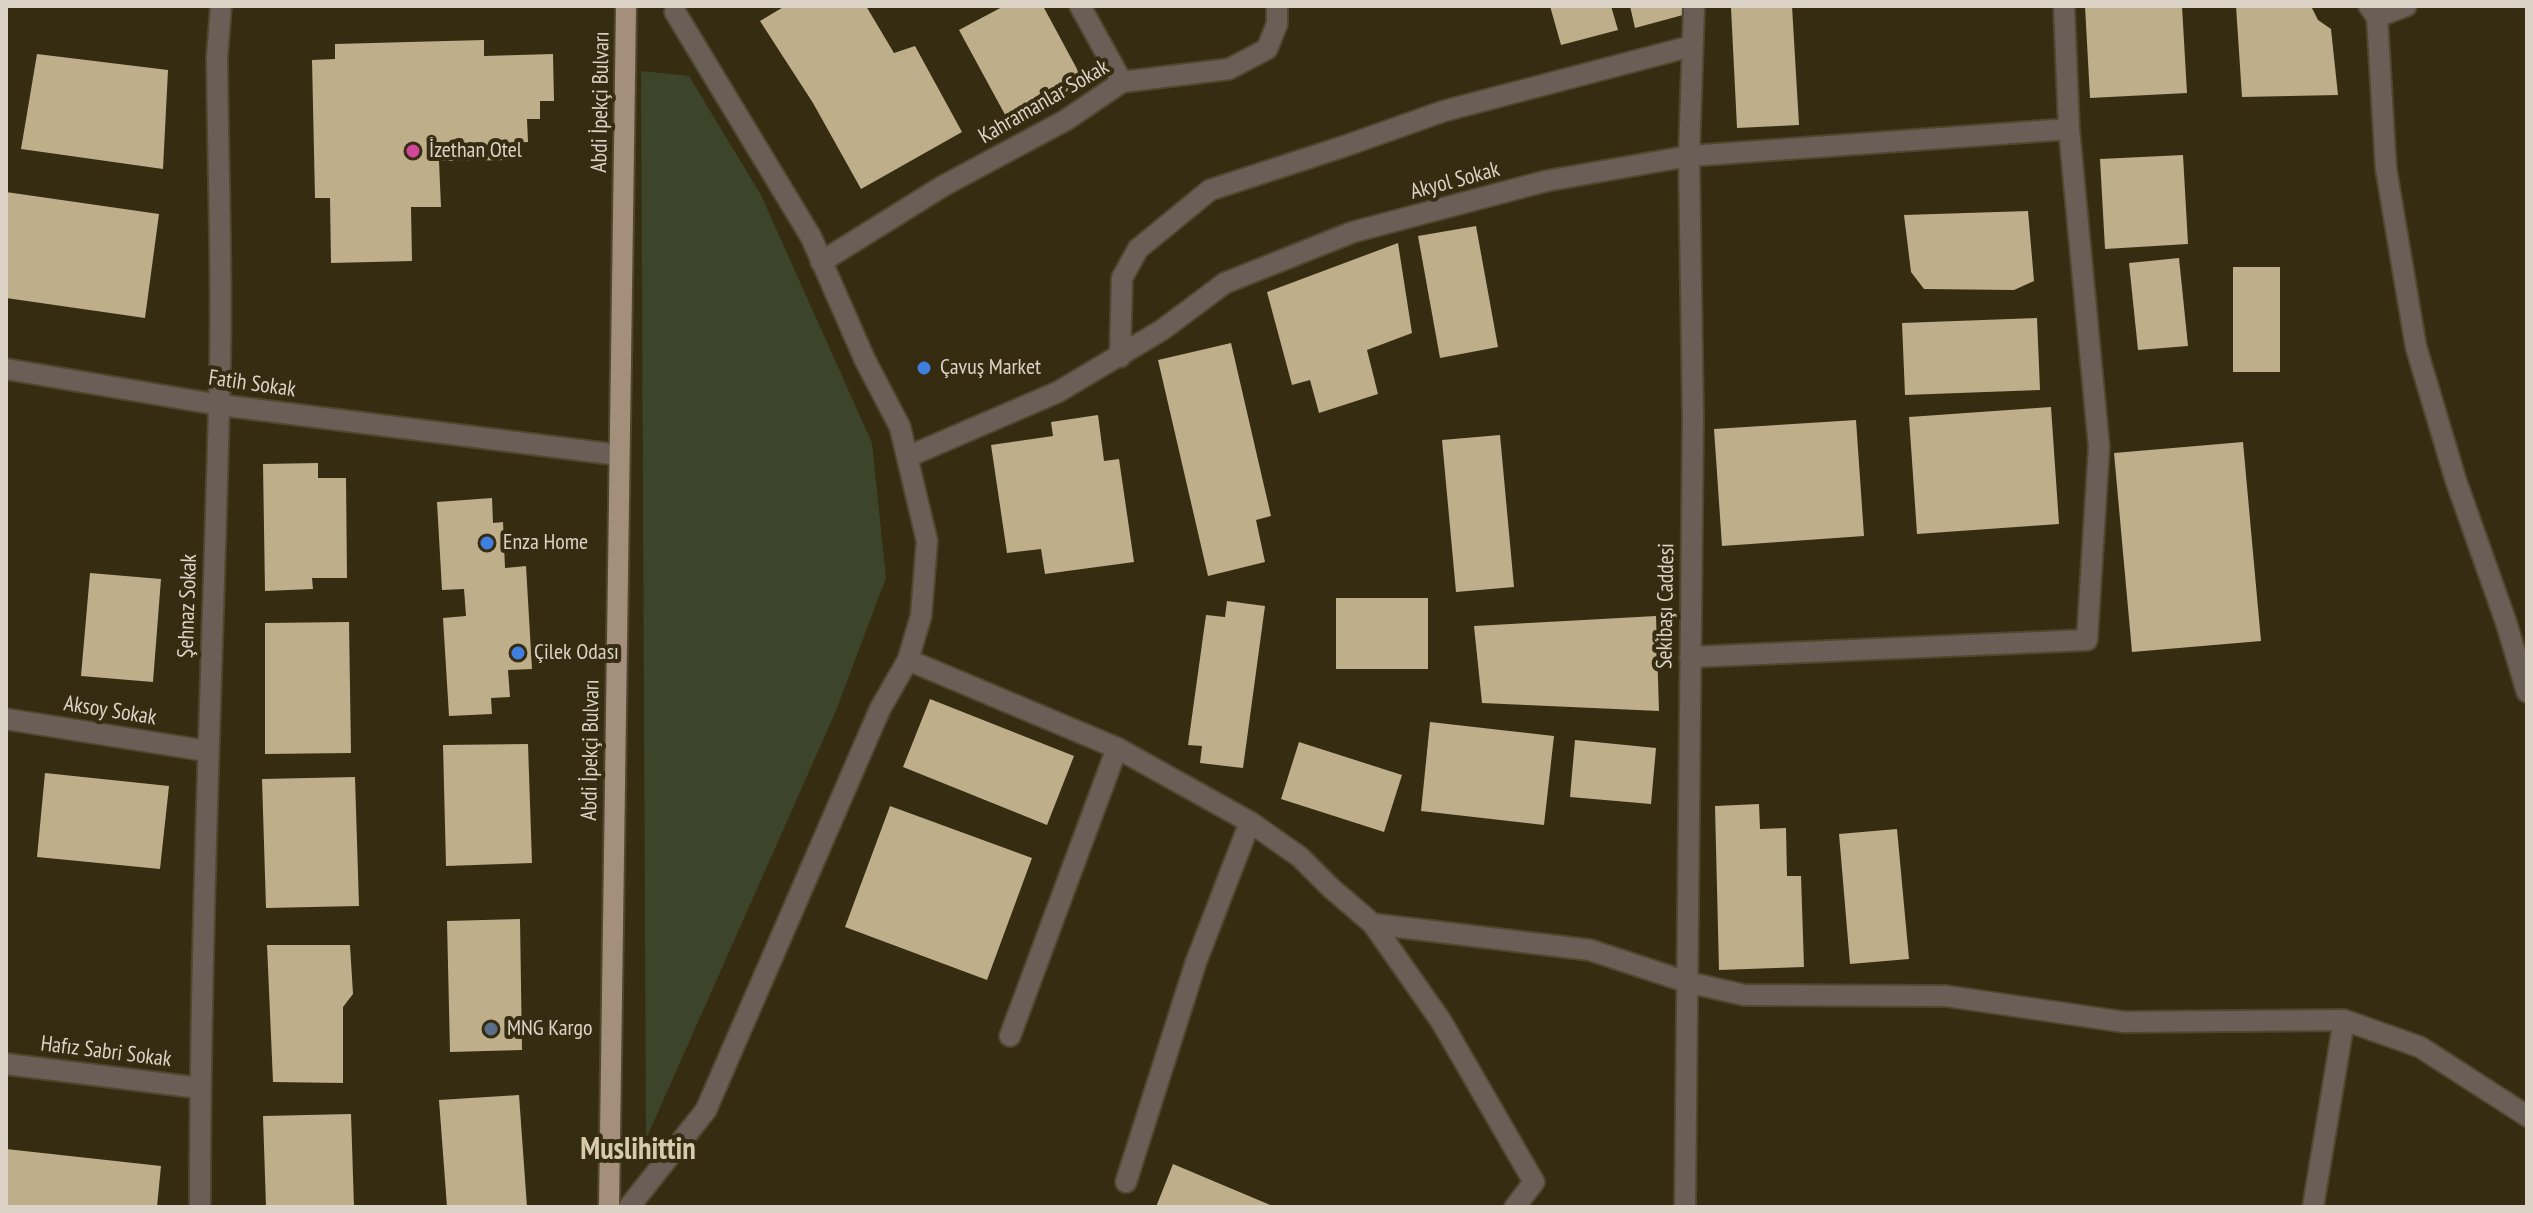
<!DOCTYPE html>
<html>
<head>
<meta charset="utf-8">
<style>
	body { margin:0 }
	#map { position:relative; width:2533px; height:1213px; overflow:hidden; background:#362c12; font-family:"PT Sans Narrow",sans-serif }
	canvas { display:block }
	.frame { position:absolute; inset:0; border:8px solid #dbd4c6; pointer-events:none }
</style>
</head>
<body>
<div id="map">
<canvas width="2533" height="1213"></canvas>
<div class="frame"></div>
</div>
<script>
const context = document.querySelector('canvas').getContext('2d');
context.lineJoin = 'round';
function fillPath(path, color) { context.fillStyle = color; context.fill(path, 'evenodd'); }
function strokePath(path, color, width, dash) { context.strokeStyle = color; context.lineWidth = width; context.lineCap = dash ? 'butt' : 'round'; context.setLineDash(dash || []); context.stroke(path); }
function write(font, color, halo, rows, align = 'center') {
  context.font = font + ' "PT Sans Narrow",sans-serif'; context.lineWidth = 8; context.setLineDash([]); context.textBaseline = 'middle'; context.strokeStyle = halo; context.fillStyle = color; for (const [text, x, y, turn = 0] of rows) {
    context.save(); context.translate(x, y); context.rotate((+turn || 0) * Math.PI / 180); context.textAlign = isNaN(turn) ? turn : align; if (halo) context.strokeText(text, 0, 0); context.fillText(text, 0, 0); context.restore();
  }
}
fillPath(new Path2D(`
	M 641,71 L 689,76 L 761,195 L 872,443 L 886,578 L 835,713 L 646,1139 Z`), '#3c4529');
fillPath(new Path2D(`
	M 785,6 L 866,6 L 894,53 L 915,46 L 962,132 L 861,189 L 813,103 L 760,21 Z
	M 1004,6 L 1043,6 L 1084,82 L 1009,122 L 959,30 Z
	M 1550,6 L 1611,6 L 1618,30 L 1561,45 Z
	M 1630,6 L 1683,6 L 1683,15 L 1635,28 Z
	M 1792,6 L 1799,125 L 1737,128 L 1731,8 Z
	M 2085,6 L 2182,6 L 2187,93 L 2090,98 Z
	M 2236,6 L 2311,6 L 2318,20 L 2331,29 L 2338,95 L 2242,97 Z
	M 484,40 L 484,56 L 553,54 L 554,101 L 540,101 L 540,119 L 527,119 L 528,142 L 512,143 L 513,160 L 439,161 L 441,207 L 411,207 L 412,261 L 331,263 L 330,198 L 315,198 L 312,60 L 335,59 L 335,44 Z
	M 37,54 L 168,70 L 163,169 L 21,149 Z
	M 2183,155 L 2188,244 L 2105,249 L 2100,159 Z
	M 6,192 L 159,214 L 145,318 L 6,298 Z
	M 2028,211 L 2034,281 L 2014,290 L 1924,289 L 1911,272 L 1904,215 Z
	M 1476,226 L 1498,347 L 1440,358 L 1418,236 Z
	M 1398,243 L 1412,333 L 1367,350 L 1378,394 L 1319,413 L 1310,380 L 1292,385 L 1267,292 Z
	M 2179,258 L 2188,346 L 2138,350 L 2129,263 Z
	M 2233,267 L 2280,267 L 2280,372 L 2233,372 Z
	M 2037,318 L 2040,390 L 1905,395 L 1902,323 Z
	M 1231,343 L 1271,516 L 1256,520 L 1265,562 L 1208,576 L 1158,360 Z
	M 2051,407 L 2059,524 L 1917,534 L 1909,417 Z
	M 1098,415 L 1104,461 L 1119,459 L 1134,562 L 1045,574 L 1041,549 L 1007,553 L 991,445 L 1053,436 L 1051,422 Z
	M 1856,420 L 1864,536 L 1722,546 L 1714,429 Z
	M 1500,435 L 1514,587 L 1456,592 L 1442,440 Z
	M 2243,442 L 2261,641 L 2132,652 L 2114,453 Z
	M 318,463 L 318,478 L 346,478 L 347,578 L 312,578 L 313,589 L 265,591 L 263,464 Z
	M 492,498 L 493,523 L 503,522 L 505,568 L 526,566 L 532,669 L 508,670 L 510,697 L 491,698 L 492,714 L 449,716 L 443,618 L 466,616 L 464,589 L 442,590 L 437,502 Z
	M 90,573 L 161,579 L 153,682 L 81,676 Z
	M 1336,598 L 1428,598 L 1428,669 L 1336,669 Z
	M 1227,601 L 1265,606 L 1243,768 L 1200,763 L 1202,746 L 1188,745 L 1206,615 L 1225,617 Z
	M 1656,616 L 1659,711 L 1482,703 L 1474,626 Z
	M 349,622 L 351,753 L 265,754 L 265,623 Z
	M 930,699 L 1074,756 L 1047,825 L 903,767 Z
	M 1430,722 L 1554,736 L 1544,825 L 1421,811 Z
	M 1575,740 L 1656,748 L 1651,804 L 1570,797 Z
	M 1299,742 L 1402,775 L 1384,832 L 1281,799 Z
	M 528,744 L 532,863 L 446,866 L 443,745 Z
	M 45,773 L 169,786 L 160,869 L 37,857 Z
	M 355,777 L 359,906 L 266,908 L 262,779 Z
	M 1759,804 L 1760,829 L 1786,828 L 1787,876 L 1801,876 L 1804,967 L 1719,970 L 1715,806 Z
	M 890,806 L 1032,858 L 987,980 L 845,927 Z
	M 1897,829 L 1909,959 L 1850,964 L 1839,834 Z
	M 520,919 L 522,1050 L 450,1052 L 447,921 Z
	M 267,945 L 350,945 L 353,994 L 343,1007 L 343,1083 L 273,1082 Z
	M 519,1095 L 527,1207 L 447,1207 L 439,1100 Z
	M 351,1114 L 354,1207 L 266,1207 L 263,1116 Z
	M 6,1149 L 161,1166 L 157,1207 L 6,1207 Z
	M 1173,1164 L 1275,1207 L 1156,1207 Z`), '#beae89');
const minor = new Path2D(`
	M 1080,6 L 1122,82
	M 2369,6 L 2377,17 L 2406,6
	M 2377,17 L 2386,169 L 2416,347 L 2456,481 L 2506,622 L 2527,692
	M 821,262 L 943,186 L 1066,120 L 1122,82 L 1229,69 L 1267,49 L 1277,24 L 1277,6
	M 1120,357 L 1122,278 L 1138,249 L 1210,190 L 1345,146 L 1444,111 L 1692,46
	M 6,369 L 220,405 L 619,455
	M 907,457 L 1058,392 L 1162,330 L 1225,283 L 1353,232 L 1546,181 L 1689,156 L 2069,129
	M 1690,657 L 2087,640 L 2099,447 L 2069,129 L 2064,6
	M 908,660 L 1117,748 L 1250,822 L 1300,857 L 1331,888 L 1373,924 L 1441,1021 L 1534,1182 L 1515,1207
	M 6,719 L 207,751
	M 1373,924 L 1590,950 L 1687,982 L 1744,995 L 1946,996 L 2124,1022 L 2344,1020 L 2420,1047 L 2527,1116
	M 1010,1036 L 1117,748
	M 6,1064 L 200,1088
	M 1126,1182 L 1196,962 L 1250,822
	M 200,1207 C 200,941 212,675 219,408 C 223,291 218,174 217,57 L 221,6
	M 629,1207 L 706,1110 L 880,709 L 908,660 L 921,616 L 927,541 L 900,427 L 865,360 L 811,237 L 675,12
	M 1685,1207 L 1693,419 L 1689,156 L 1694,6
	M 2313,1207 L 2344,1020`);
const major = new Path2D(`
	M 609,1207 L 626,6`);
strokePath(minor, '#50472f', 24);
strokePath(major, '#50472f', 24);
strokePath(minor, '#695f56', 20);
strokePath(major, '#a48f7d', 20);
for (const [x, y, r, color] of [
	[413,151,8,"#d1479c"],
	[924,368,8,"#3f7fe0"],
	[487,543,8,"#3f7fe0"],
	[518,653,8,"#3f7fe0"],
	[491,1029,8,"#5c6f8a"]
]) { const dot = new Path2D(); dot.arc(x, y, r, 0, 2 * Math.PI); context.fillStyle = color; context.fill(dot); strokePath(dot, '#362c12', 3); }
write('22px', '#dbd4c6', '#362c12', [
	["Abdi İpekçi Bulvarı",601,102,-89],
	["Kahramanlar Sokak",1044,102,-30],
	["Akyol Sokak",1455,181,-15],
	["Fatih Sokak",252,384,8],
	["Şehnaz Sokak",188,606,-88],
	["Sekibaşı Caddesi",1666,606,-89],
	["Aksoy Sokak",110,711,9],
	["Abdi İpekçi Bulvarı",591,750,-89],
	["Hafız Sabri Sokak",106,1052,7]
]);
write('22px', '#dbd4c6', '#362c12', [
	["İzethan Otel",429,151],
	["Çavuş Market",940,368],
	["Enza Home",503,543],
	["Çilek Odası",534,653],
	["MNG Kargo",507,1029]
], 'left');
write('bold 30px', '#d7caad', '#362c12', [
	["Muslihittin",638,1150]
]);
</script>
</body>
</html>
